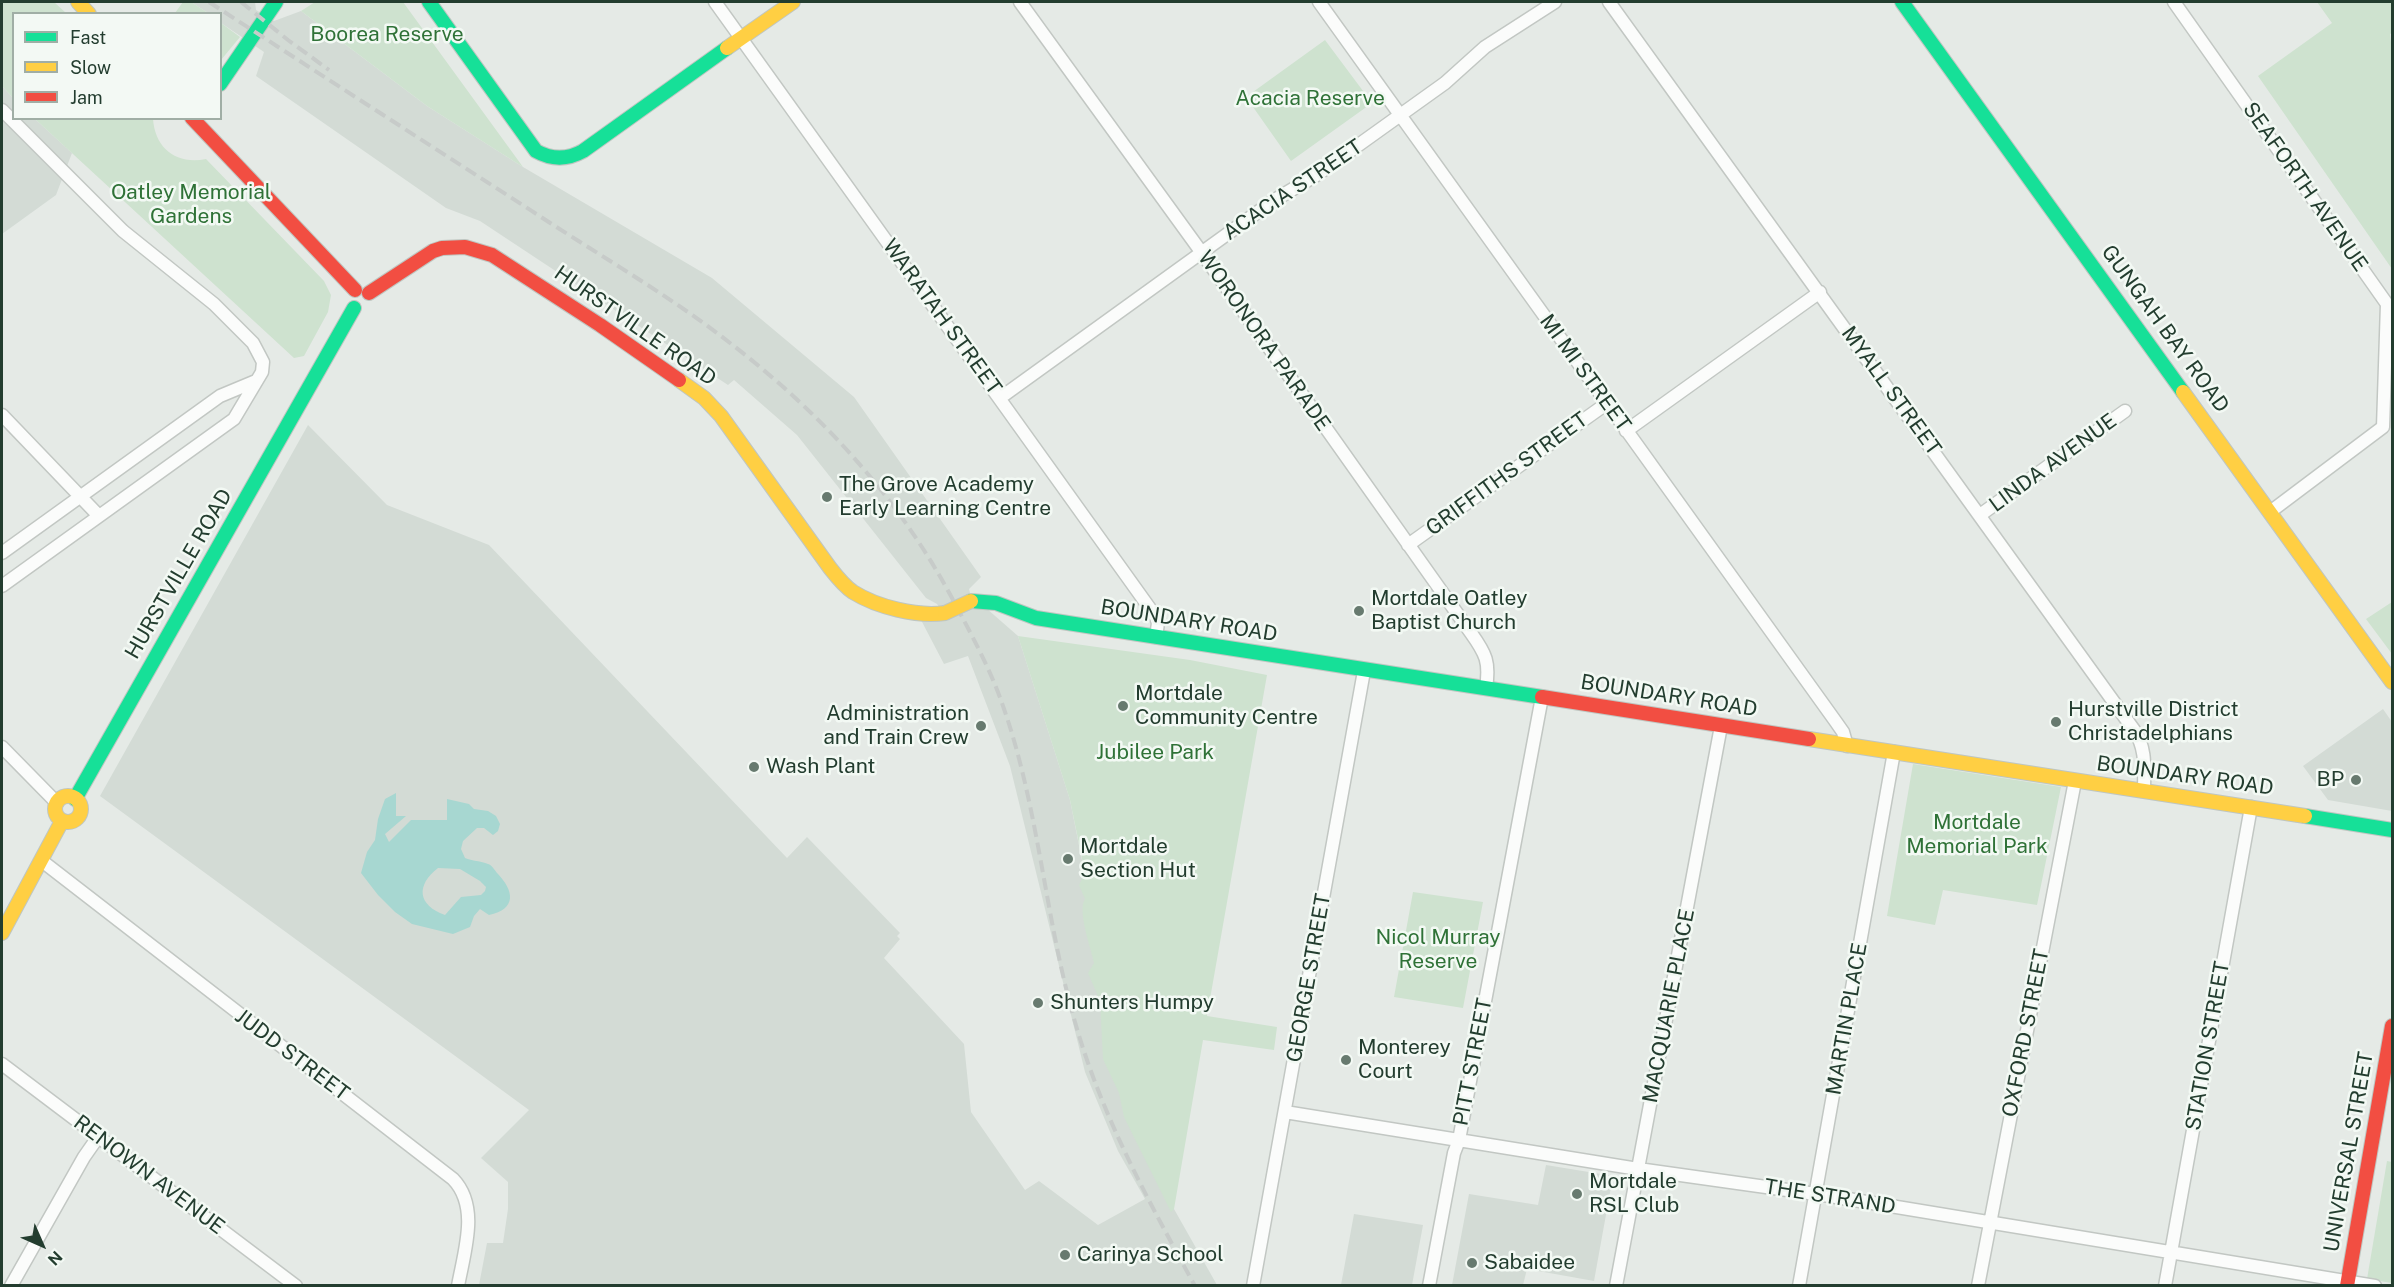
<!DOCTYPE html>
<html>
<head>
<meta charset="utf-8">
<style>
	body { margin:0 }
	#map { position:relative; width:2394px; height:1287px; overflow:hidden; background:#e5eae6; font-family:"Public Sans",sans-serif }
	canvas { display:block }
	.frame { position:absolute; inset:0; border:3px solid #233d2f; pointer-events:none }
	.legend { position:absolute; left:12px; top:12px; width:210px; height:108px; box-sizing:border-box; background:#f3f9f4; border:2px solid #a0aea5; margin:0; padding:8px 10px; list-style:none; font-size:18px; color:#233d2f }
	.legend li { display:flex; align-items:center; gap:12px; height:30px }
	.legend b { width:30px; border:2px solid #a0aea5 }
	.north { position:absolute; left:12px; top:1215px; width:60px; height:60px; -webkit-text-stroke:4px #f3f9f4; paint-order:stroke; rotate:135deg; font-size:16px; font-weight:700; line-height:24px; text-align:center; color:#233d2f }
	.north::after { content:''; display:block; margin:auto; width:21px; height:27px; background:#233d2f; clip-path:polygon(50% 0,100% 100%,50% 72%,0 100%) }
</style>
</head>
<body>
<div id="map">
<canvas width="2394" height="1287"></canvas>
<div class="frame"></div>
<ul class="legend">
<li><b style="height:8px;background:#16e098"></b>Fast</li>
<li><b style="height:8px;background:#ffcf43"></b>Slow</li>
<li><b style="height:8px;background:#f24e42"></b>Jam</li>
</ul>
<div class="north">N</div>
</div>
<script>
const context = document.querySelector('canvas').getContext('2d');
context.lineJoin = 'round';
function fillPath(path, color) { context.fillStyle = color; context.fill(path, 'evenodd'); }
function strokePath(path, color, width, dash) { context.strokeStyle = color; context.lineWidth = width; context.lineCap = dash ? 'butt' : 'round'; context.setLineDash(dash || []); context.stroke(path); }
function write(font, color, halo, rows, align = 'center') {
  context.font = font + ' "Public Sans",sans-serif'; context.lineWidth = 5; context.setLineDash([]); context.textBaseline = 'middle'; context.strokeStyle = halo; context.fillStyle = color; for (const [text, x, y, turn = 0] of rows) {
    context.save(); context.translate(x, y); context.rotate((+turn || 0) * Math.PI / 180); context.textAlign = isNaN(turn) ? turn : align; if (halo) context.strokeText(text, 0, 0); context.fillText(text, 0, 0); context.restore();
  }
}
fillPath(new Path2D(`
	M 191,2 L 255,2 L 256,10 L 274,21 L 301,11 L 427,106 L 523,167 L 712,278 L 854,397 L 981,577 L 969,589 L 973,605 L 986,608 L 1018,636 L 1070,800 L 1121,1057 L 1174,1209 L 1217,1285 L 479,1285 L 487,1243 L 503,1243 L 508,1209 L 508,1182 L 481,1158 L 529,1110 L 100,796 L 308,425 L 387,505 L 489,545 L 787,858 L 807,837 L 900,933 L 897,936 L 900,939 L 884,958 L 964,1044 L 971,1112 L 1025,1190 L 1039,1181 L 1098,1225 L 1145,1199 L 1118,1151 L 1085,1072 L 1010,766 L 968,656 L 944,664 L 921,620 L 947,619 L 937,604 L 926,598 L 797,435 L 734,380 L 728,385 L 480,221 L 446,208 L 256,76 L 264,52 L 221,23 L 220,14 L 208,13 Z
	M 2,86 L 13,98 L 14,118 L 35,119 L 72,153 L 56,195 L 2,234 Z
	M 2383,709 L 2392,722 L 2392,811 L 2328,800 L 2303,766 Z
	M 1546,1165 L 1613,1176 L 1594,1281 L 1527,1269 L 1523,1285 L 1452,1285 L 1469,1194 L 1538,1205 Z
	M 1354,1214 L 1423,1225 L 1412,1285 L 1341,1285 Z`), '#d3dbd5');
fillPath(new Path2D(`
	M 2,2 L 54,2 L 66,13 L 14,14 L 13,98 L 2,86 Z
	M 183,2 L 191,2 L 208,13 L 175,13 Z
	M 315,2 L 403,2 L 523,167 L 427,106 L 301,11 Z
	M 2317,2 L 2392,2 L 2392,33 L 2390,34 L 2392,51 L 2392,269 L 2258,76 L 2332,23 Z
	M 221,23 L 240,37 L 221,60 Z
	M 1325,40 L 1372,103 L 1291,161 L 1246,97 Z
	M 35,119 L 153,119 C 155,148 176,165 206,159 L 324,281 L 331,295 L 328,312 L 304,356 L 294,358 Z
	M 2392,602 L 2392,654 L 2366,619 Z
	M 1018,636 L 1190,660 L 1267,675 L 1207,1016 L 1277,1027 L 1274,1050 L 1203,1040 L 1174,1209 L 1171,1212 L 1124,1117 L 1119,1093 L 1103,1059 L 1100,1001 L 1088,973 L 1094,963 C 1091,948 1077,911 1085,899 L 1079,885 L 1085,873 L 1070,800 Z
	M 1913,764 L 2061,787 L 2037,905 L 1943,890 L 1935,925 L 1887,916 Z
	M 1413,892 L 1483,902 L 1463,1008 L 1394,997 Z
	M 2387,1161 L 2392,1162 L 2392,1283 L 2367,1279 Z`), '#cee2cf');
fillPath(new Path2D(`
	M 396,793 L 396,816 L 406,816 L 385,834 L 389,842 L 411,820 L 447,820 L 447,799 L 469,804 L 474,809 L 488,811 L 496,816 L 500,824 L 498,831 L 493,835 L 484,828 L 477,828 L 463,841 L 461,849 L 465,858 C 472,861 481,861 488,864 C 492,865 495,871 498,874 C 514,891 517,909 489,915 L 480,909 L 474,916 L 470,927 L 453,934 L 412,924 L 395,912 L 378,895 L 361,873 L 367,852 L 375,840 L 378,819 L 385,799 ZM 438,868 L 460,869 L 480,881 L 486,887 L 485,891 L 481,895 L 461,897 L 445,915 C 417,905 416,885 438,868 Z`), '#a7d7d1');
const street = new Path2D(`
	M 715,2 L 1156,617 L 1158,623 L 1156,637
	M 1020,2 L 1202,253 L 1471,633 C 1486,654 1490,662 1486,688
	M 1319,2 L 1836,722 L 1843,732 L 1847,746
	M 1609,2 L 2134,730 C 2147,749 2144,769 2144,791
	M 2174,2 L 2387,304 L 2383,427 L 2270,512
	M 2,110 L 123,231 L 214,304 L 253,343 L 263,362 L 262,372 L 234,419 L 2,586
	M 1000,398 L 1273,201 L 1318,174 L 1445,83 L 1485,47 L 1555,2
	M 2,415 L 99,516
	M 1626,431 L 1820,292
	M 1980,515 L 2125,411
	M 1408,545 L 1606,404
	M 2,553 L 220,396 L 256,381
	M 2,747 L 57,803
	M 42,861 L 453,1179 C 480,1207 464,1252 458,1286
	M 2,1064 L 296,1286
	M 1285,1112 L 1638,1169 L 1830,1196 L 2375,1286
	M 11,1286 L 84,1157 L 98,1137
	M 1253,1286 L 1364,671
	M 1429,1286 L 1454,1153 L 1459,1140 L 1542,697
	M 1616,1286 L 1721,726
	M 1799,1286 L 1894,752
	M 1978,1286 L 2075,781
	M 2165,1286 L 2251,807`);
const fast = new Path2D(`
	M 429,2 L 536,151 C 552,160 567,160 583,151 L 727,48
	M 1902,2 L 2183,392
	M 220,84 L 276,2
	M 971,601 L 996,603 L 1036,618 L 1542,697
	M 75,799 L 354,308
	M 2305,816 L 2392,830`);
const slow = new Path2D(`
	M 78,2 L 89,14
	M 727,48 L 793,2
	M 679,380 L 704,398 L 721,416 L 830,568 C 837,577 844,586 853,592 C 877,607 917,617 945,613
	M 2183,392 L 2392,682
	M 1809,739 L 2305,816
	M55 809a13 13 0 1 1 26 0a13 13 0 1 1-26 0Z
	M 2,933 L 62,821`);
const jam = new Path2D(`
	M 192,118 L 355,290
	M 369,293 L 433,251 L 442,248 L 465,247 L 492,255 L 600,325 L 679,380
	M 1542,697 L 1809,739
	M 2347,1286 L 2392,1026`);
strokePath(street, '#c2c7c3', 15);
strokePath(fast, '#bfc6c1', 16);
strokePath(slow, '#bfc6c1', 16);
strokePath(jam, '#bfc6c1', 16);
strokePath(street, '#fbfcfb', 12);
strokePath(fast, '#16e098', 14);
strokePath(slow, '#ffcf43', 14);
strokePath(jam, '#f24e42', 14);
strokePath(new Path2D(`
	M 209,2 C 318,73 428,144 538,215 C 602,257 670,296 730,343 C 821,413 898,497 952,598 C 971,634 990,668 1003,706 C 1039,808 1045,919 1075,1022 C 1102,1117 1148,1200 1195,1286
	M 241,2 L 288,40 L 329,70`), '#c7cbc9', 4, [12, 6]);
const slowBridge = new Path2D(`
	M 945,613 L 971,601`);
strokePath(slowBridge, '#bfc6c1', 16, []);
strokePath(slowBridge, '#ffcf43', 14);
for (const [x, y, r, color] of [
	[827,497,6,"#677a6f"],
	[1359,611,6,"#677a6f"],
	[1123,706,6,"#677a6f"],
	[2056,722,6,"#677a6f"],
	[981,726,6,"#677a6f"],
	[754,767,6,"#677a6f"],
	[2356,780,6,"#677a6f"],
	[1068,859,6,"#677a6f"],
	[1038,1003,6,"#677a6f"],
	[1346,1060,6,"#677a6f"],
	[1577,1194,6,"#677a6f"],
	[1065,1255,6,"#677a6f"],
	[1472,1263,6,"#677a6f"]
]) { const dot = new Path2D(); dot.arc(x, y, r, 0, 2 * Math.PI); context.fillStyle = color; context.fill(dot); strokePath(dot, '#f3f9f4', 2); }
write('21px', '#2f7237', '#f3f9f4', [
	["Boorea Reserve",387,35],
	["Acacia Reserve",1310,99],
	["Oatley Memorial",191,193],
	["Gardens",191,217],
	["Jubilee Park",1155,753],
	["Mortdale",1977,823],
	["Memorial Park",1977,847],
	["Nicol Murray",1438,938],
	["Reserve",1438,962]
]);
write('21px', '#233d2f', '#f3f9f4', [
	["SEAFORTH AVENUE",2305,187,55],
	["ACACIA STREET",1293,190,-34],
	["WARATAH STREET",942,317,54],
	["HURSTVILLE ROAD",635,326,35],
	["GUNGAH BAY ROAD",2165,329,54],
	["WORONORA PARADE",1264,341,55],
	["MI MI STREET",1585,373,54],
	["MYALL STREET",1891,391,54],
	["LINDA AVENUE",2053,463,-36],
	["GRIFFITHS STREET",1507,474,-36],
	["HURSTVILLE ROAD",179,574,-60],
	["BOUNDARY ROAD",1189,621,9],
	["BOUNDARY ROAD",1669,696,9],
	["BOUNDARY ROAD",2185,776,8],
	["GEORGE STREET",1309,978,-80],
	["MACQUARIE PLACE",1669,1006,-79],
	["MARTIN PLACE",1847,1019,-80],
	["OXFORD STREET",2026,1033,-79],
	["STATION STREET",2208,1046,-80],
	["JUDD STREET",292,1055,37],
	["PITT STREET",1473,1062,-79],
	["UNIVERSAL STREET",2349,1152,-80],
	["RENOWN AVENUE",149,1175,37],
	["THE STRAND",1830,1197,9]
]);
write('21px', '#233d2f', '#f3f9f4', [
	["The Grove Academy",839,485],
	["Early Learning Centre",839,509],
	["Mortdale Oatley",1371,599],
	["Baptist Church",1371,623],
	["Mortdale",1135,694],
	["Community Centre",1135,718],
	["Hurstville District",2068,710],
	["Christadelphians",2068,734],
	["Administration",969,714,"right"],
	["and Train Crew",969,738,"right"],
	["Wash Plant",766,767],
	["BP",2344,780,"right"],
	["Mortdale",1080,847],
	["Section Hut",1080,871],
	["Shunters Humpy",1050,1003],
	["Monterey",1358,1048],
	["Court",1358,1072],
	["Mortdale",1589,1182],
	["RSL Club",1589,1206],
	["Carinya School",1077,1255],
	["Sabaidee",1484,1263]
], 'left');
</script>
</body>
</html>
